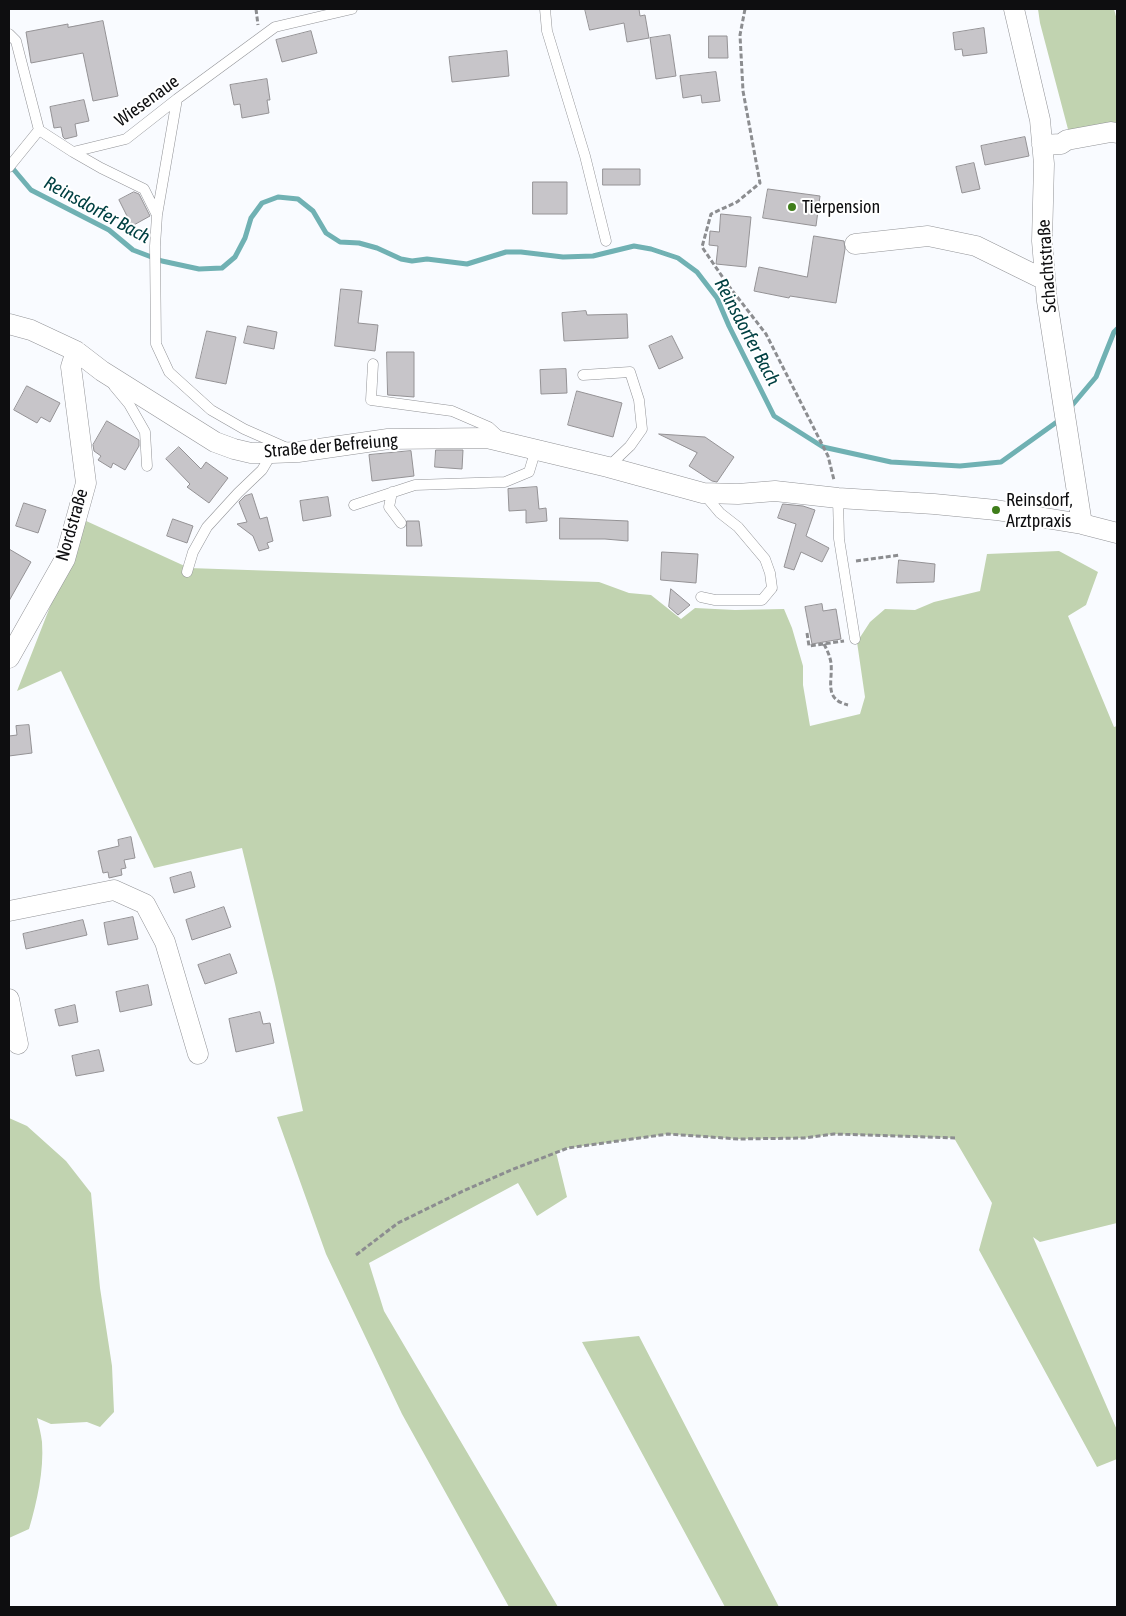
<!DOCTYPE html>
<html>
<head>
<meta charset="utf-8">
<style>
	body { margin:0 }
	#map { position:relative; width:1126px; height:1616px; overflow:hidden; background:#f9fbff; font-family:"Asap Condensed",sans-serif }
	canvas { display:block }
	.frame { position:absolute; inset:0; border:10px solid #0e0e10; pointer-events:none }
</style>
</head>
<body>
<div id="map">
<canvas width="1126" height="1616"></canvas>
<div class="frame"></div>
</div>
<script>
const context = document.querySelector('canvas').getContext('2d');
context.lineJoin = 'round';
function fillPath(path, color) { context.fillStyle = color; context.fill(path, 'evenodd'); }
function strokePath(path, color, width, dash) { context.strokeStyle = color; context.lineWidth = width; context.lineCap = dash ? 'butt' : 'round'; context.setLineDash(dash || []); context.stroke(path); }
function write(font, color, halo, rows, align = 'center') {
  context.font = font + ' "Asap Condensed",sans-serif'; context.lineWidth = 4; context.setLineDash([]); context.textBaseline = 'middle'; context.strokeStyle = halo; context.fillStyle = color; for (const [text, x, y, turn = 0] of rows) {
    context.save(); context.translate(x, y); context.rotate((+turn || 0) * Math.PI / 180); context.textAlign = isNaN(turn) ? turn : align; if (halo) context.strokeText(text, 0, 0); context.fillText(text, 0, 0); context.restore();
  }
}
fillPath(new Path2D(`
	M 1038,9 L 1114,9 L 1117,20 L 1117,127 L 1069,133 L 1040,23 Z
	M 84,520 L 189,568 L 599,582 L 629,593 L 651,595 L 681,619 L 695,608 L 735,610 L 784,609 L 792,628 L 803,666 L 803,685 L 810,726 L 860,714 L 865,697 L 857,642 L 870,622 L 885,609 L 915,610 L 934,602 L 980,591 L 987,554 L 1059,551 L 1098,572 L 1086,605 L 1068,616 L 1114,727 L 1117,726 L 1117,1223 L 1040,1242 L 1033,1237 L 1117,1430 L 1117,1459 L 1097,1467 L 979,1250 L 992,1203 L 954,1138 L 834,1134 L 804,1138 L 738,1139 L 668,1134 L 568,1148 L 556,1152 L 567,1197 L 537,1216 L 518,1183 L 369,1263 L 384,1311 L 558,1607 L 509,1607 L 402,1414 L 326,1254 L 277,1117 L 303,1111 L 275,984 L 242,848 L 154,868 L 61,671 L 17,691 Z
	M 9,1118 L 27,1126 L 66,1161 L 91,1193 L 100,1288 L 112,1366 L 114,1412 L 100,1427 L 87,1422 L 51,1424 L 37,1418 C 39,1426 41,1434 42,1442 C 44,1471 37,1501 29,1529 L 9,1538 Z
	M 639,1336 L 779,1607 L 725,1607 L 582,1342 Z`), '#c1d3b0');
strokePath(new Path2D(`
	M 9,164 L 31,190 L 109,230 L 133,250 L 162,261 L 199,269 L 222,268 L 235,257 L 245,238 L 251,218 L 262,203 L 278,197 L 298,199 L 313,211 L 326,233 L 340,242 L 359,243 L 377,248 L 401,259 L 412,261 L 427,259 L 467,264 L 506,252 L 521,252 L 563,257 L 593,256 L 634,246 L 651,249 L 678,258 L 697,272 L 717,298 L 729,326 L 774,416 L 823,447 L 891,462 L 960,466 L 1001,462 L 1061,419
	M 1069,409 L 1096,377 L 1114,332 L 1117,329`), '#70b1b3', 5);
const building = new Path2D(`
	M 585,9 L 639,9 L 640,16 L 645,15 L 649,38 L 627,42 L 624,23 L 590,30 Z
	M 103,21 L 118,96 L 93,101 L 83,53 L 31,63 L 26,32 L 68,24 L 68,27 Z
	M 984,28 L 987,53 L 963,56 L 962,49 L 955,50 L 953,33 Z
	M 311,31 L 317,53 L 282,62 L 276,40 Z
	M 670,35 L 676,76 L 656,79 L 650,38 Z
	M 709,36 L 727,36 L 728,58 L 709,58 Z
	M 507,51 L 509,76 L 452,82 L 449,57 Z
	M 716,72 L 720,101 L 702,103 L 701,95 L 683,98 L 680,76 Z
	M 267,79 L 270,100 L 267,100 L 269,113 L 242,118 L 240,104 L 234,105 L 230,85 Z
	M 84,100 L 89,121 L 75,124 L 77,136 L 65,139 L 63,137 L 61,127 L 54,128 L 50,107 Z
	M 1025,137 L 1029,156 L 985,165 L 981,146 Z
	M 974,163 L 980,189 L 962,193 L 956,167 Z
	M 603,169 L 640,169 L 640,185 L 603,185 Z
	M 533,182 L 567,182 L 567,214 L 533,214 Z
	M 768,189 L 820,196 L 816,226 L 763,218 Z
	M 134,192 L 139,194 L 150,216 L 132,226 L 119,200 Z
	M 721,214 L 751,217 L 746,267 L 716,264 L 718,246 L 709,245 L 710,231 L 719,232 Z
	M 814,236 L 844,241 L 845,249 L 836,303 L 790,296 L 789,298 L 754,291 L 759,267 L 807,277 Z
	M 341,289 L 362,291 L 358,323 L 378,325 L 375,351 L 335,346 Z
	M 586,311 L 587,315 L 627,314 L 628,338 L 564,341 L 562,313 Z
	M 248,326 L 277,332 L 274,349 L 244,343 Z
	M 207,331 L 236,337 L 226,384 L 196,378 Z
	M 672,336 L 683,358 L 659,369 L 649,346 Z
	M 387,352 L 414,352 L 414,397 L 388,395 Z
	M 566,369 L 567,393 L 541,394 L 540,370 Z
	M 27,386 L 60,403 L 50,422 L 41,417 L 37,423 L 14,410 Z
	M 577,391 L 622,403 L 613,437 L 568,425 Z
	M 107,421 L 139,440 L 139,446 L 125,470 L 113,463 L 111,468 L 98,460 L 101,456 L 94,451 L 93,445 Z
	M 659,434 L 705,437 L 734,457 L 717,482 L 712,481 L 689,466 L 697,453 Z
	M 179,447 L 201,469 L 206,462 L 228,478 L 209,503 L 187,487 L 190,484 L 166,459 Z
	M 436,450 L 463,450 L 462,469 L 435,467 Z
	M 411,451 L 414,476 L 372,481 L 369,455 Z
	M 537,487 L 539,509 L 546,508 L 547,521 L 526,523 L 526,510 L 509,511 L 508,489 Z
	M 252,494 L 260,519 L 267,517 L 273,541 L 267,543 L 269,548 L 259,551 L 253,536 L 237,524 L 247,522 L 239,502 L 245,496 Z
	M 328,497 L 331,516 L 303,521 L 300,501 Z
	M 24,503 L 46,510 L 38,533 L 16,526 Z
	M 783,504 L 803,506 L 815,510 L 806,536 L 829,548 L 822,562 L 801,552 L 794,570 L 784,567 L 796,524 L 778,518 Z
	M 560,518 L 628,521 L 628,541 L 605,539 L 560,539 Z
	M 173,519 L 193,526 L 187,543 L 167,536 Z
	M 407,521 L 419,521 L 422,546 L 407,546 Z
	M 9,549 L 31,562 L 9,601 Z
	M 662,552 L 698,554 L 696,583 L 661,580 Z
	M 899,560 L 935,564 L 934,582 L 897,583 Z
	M 671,589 L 690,605 L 678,615 L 669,607 Z
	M 822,604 L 823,611 L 836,609 L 841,639 L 812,644 L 805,607 Z
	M 29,725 L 32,753 L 9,756 L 9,736 L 17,735 L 16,726 Z
	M 131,837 L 135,858 L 124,860 L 126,868 L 121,869 L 122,875 L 109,878 L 108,872 L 103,873 L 98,851 L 119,846 L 118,840 Z
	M 191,872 L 195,887 L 174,893 L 170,878 Z
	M 224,907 L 231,927 L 192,940 L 186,920 Z
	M 133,917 L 138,939 L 108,945 L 104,923 Z
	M 83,920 L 87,935 L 26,949 L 23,934 Z
	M 230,954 L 237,973 L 205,984 L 198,965 Z
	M 148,985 L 152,1005 L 120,1012 L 116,992 Z
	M 75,1005 L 78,1022 L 59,1026 L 55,1010 Z
	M 260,1012 L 263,1024 L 270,1023 L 274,1043 L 236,1052 L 229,1019 Z
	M 99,1050 L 104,1071 L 76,1076 L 72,1056 Z`);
fillPath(building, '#c7c5c9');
strokePath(building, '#949295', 1);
const lane = new Path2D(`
	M 545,9 L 547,31 L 585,156 L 606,241
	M 9,34 L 16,41 L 39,130 L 73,152 L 126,139 L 177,99 L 275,27 L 352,9
	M 73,152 L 101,168 L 144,189 L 157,215 L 155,246 L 156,344 L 169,372 L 211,410 L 244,429 L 287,448
	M 9,167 L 39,130
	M 157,215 L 177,99
	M 373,364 L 371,400 L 452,411 L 489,427 L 501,438
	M 583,375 L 630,372 L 639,400 L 642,429 L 630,446 L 608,467
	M 114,386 L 129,404 L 145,432 L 147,466
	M 392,492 L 389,507 L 401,523
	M 838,498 L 839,539 L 855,639
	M 354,505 L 415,485 L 505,482 L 529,472 L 536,449
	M 187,572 L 193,552 L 207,527 L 238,493 L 262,470 L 272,453
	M 701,597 L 715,600 L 762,600 L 772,588 L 770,573 L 765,559 L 738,527 L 720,513 L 704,494`);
const street = new Path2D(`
	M 1014,9 L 1040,120 L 1044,164 L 1042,241 L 1047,301 L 1082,524
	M 1042,145 L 1061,144 L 1067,140 L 1111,132 L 1117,133
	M 855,244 L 928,236 L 976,246 L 1045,280
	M 9,324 L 31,330 L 76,351 L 102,371 L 215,442 L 234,449 L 251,453 L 272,453 L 298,452 L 388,439 L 487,438 L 608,467 L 703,493 L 738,494 L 775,491 L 838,498 L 934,504 L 996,510 L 1082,524 L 1117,533
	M 9,658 L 65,559 L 86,483 L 71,367 L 76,351
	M 9,911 L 114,890 L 145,904 L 165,942 L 198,1054
	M 9,999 L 18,1044`);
strokePath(lane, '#929397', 11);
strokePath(street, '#929397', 21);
strokePath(new Path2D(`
	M 256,9 L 258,25
	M 745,9 L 740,35 L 743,91 L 760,183 L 737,202 L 711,214 L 702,247 L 728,285 L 766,334 L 828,456 L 834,480
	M 856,561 L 900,555
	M 807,633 L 809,646 L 844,641
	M 824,644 C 827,650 830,656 831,663 C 833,681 823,699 848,705
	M 356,1255 L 398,1223 L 463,1191 L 511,1170 L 568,1148 L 668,1134 L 738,1139 L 804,1138 L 834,1134 L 955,1138`), '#8c8d90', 3, [5, 2.5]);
strokePath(lane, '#fff', 10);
strokePath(street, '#fff', 20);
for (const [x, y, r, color] of [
	[792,207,5,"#3f7d1a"],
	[996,510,5,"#3f7d1a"]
]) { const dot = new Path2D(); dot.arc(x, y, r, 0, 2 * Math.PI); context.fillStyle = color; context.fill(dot); strokePath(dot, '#fff', 2); }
write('18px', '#0e0e10', '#fff', [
	["Wiesenaue",147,101,-36],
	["Schachtstraße",1047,266,-94],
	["Straße der Befreiung",331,446,-5],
	["Nordstraße",72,525,-74]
]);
write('18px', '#0e0e10', '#fff', [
	["Tierpension",802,207],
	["Reinsdorf,",1006,500],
	["Arztpraxis",1006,521]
], 'left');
write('italic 19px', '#004042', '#fff', [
	["Reinsdorfer Bach",97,210,29],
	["Reinsdorfer Bach",747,332,62]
]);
</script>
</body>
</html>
